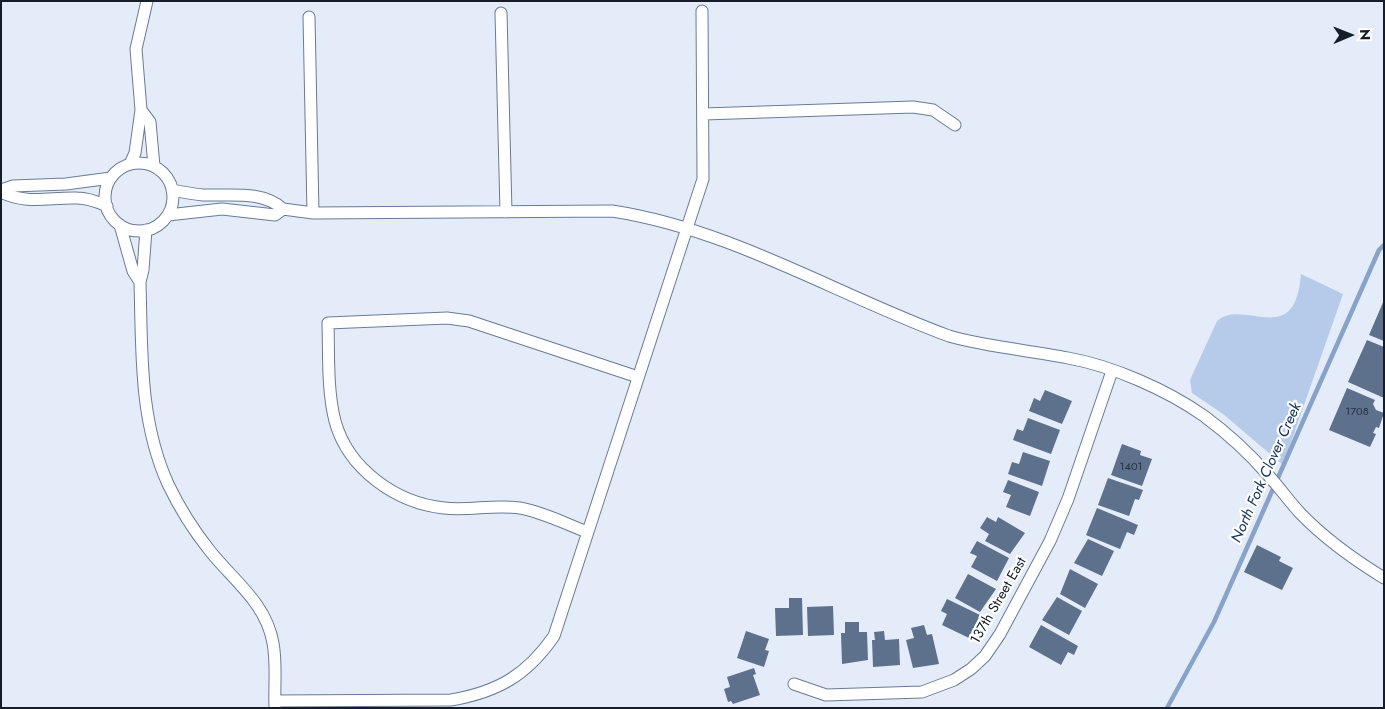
<!DOCTYPE html>
<html>
<head>
<meta charset="utf-8">
<style>
	body { margin:0 }
	#map { position:relative; width:1385px; height:709px; overflow:hidden; background:#e4ecf9; font-family:Jost,sans-serif }
	canvas { display:block }
	.frame { position:absolute; inset:0; border:2px solid #151d28; pointer-events:none }
	.north { position:absolute; left:1325px; top:10px; width:50px; height:50px; -webkit-text-stroke:4px #fff; paint-order:stroke; rotate:89deg; font-size:14px; font-weight:700; line-height:20px; text-align:center; color:#151d28 }
	.north::after { content:''; display:block; margin:auto; width:18px; height:22px; background:#151d28; clip-path:polygon(50% 0,100% 100%,50% 72%,0 100%) }
</style>
</head>
<body>
<div id="map">
<canvas width="1385" height="709"></canvas>
<div class="frame"></div>
<div class="north">N</div>
</div>
<script>
const context = document.querySelector('canvas').getContext('2d');
context.lineJoin = 'round';
function fillPath(path, color) { context.fillStyle = color; context.fill(path, 'evenodd'); }
function strokePath(path, color, width, dash) { context.strokeStyle = color; context.lineWidth = width; context.lineCap = dash ? 'butt' : 'round'; context.setLineDash(dash || []); context.stroke(path); }
function write(font, color, halo, rows, align = 'center') {
  context.font = font + ' Jost,sans-serif'; context.lineWidth = 4.5; context.setLineDash([]); context.textBaseline = 'middle'; context.strokeStyle = halo; context.fillStyle = color; for (const [text, x, y, turn = 0] of rows) {
    context.save(); context.translate(x, y); context.rotate((+turn || 0) * Math.PI / 180); context.textAlign = isNaN(turn) ? turn : align; if (halo) context.strokeText(text, 0, 0); context.fillText(text, 0, 0); context.restore();
  }
}
fillPath(new Path2D(`
	M 1301,274 L 1343,294 L 1283,465 L 1223,414 L 1192,393 L 1190,380 L 1217,321 C 1244,297 1295,351 1301,274 Z`), '#b6cbea');
strokePath(new Path2D(`
	M 1167,708 L 1214,622 L 1379,250 L 1384,245`), '#88a2c9', 4.5);
fillPath(new Path2D(`
	M 1384,300 L 1384,341 L 1369,335 Z
	M 1367,340 L 1384,347 L 1384,398 L 1348,382 Z
	M 1347,388 L 1375,400 L 1373,404 L 1376,410 L 1384,413 L 1379,428 L 1376,427 L 1373,433 L 1376,434 L 1370,447 L 1329,430 Z
	M 1045,390 L 1072,401 L 1062,424 L 1029,411 L 1034,398 L 1040,401 Z
	M 1028,418 L 1060,430 L 1051,454 L 1013,440 L 1017,429 L 1023,431 Z
	M 1122,444 L 1141,451 L 1140,455 L 1152,459 L 1142,486 L 1111,475 Z
	M 1023,452 L 1050,461 L 1042,486 L 1008,474 L 1012,462 L 1019,464 Z
	M 1108,478 L 1143,490 L 1139,500 L 1135,499 L 1129,516 L 1098,505 Z
	M 1008,480 L 1039,492 L 1030,516 L 1006,507 L 1011,495 L 1003,492 Z
	M 1097,508 L 1138,525 L 1134,535 L 1127,532 L 1120,549 L 1086,535 Z
	M 987,517 L 996,522 L 998,517 L 1025,533 L 1010,554 L 985,541 L 989,534 L 980,528 Z
	M 1088,539 L 1114,551 L 1102,576 L 1074,563 Z
	M 977,541 L 1009,558 L 997,581 L 971,567 L 977,556 L 970,553 Z
	M 1257,545 L 1281,557 L 1279,561 L 1293,568 L 1282,590 L 1244,572 Z
	M 1070,569 L 1098,584 L 1085,608 L 1060,594 Z
	M 968,574 L 996,589 L 980,612 L 955,598 Z
	M 1057,597 L 1082,611 L 1069,635 L 1042,620 Z
	M 789,598 L 802,598 L 803,635 L 776,636 L 775,608 L 789,608 Z
	M 947,599 L 980,615 L 969,638 L 942,625 L 947,614 L 941,611 Z
	M 833,606 L 834,635 L 808,636 L 807,607 Z
	M 845,622 L 859,622 L 859,632 L 867,632 L 868,660 L 842,664 L 841,633 L 845,633 Z
	M 924,625 L 927,635 L 932,634 L 939,664 L 913,668 L 906,640 L 914,638 L 911,628 Z
	M 1041,625 L 1078,646 L 1074,655 L 1068,652 L 1061,665 L 1029,647 Z
	M 746,631 L 769,639 L 765,650 L 769,651 L 764,667 L 737,658 Z
	M 884,631 L 885,640 L 899,639 L 900,665 L 873,667 L 872,640 L 875,640 L 874,632 Z
	M 754,668 L 756,674 L 753,675 L 760,695 L 733,704 L 731,701 L 728,702 L 724,689 L 730,687 L 727,677 Z`), '#5d708c');
const minor = new Path2D(`
	M 501,13 L 506,212
	M 309,17 L 313,213
	M 141,110 L 136,49 L 147,1
	M 704,114 L 913,107 L 933,110 L 955,125
	M105 197a34 34 0 1 1 68 0a34 34 0 1 1-68 0Z
	M 130,164 L 135,153 L 141,110 L 150,122 L 154,166
	M 1,190 L 13,186 L 66,184 L 111,178
	M 1,192 C 27,205 50,197 77,198 C 88,198 98,202 107,206
	M 283,209 L 313,213 L 612,211 C 731,229 837,295 949,336 C 988,347 1028,350 1068,358 C 1113,366 1167,390 1204,416 C 1227,433 1249,453 1268,475 C 1279,487 1289,501 1300,513 C 1325,539 1353,559 1384,578
	M 168,215 L 222,209 L 275,215 L 283,209 C 262,190 230,196 203,195 C 193,194 182,192 172,190
	M 120,225 L 133,271 L 140,282 L 143,270 L 146,230
	M 140,282 C 142,351 139,420 168,484 C 179,507 194,531 210,551 C 234,581 266,603 273,643 C 277,664 274,687 275,708
	M 587,532 C 566,524 543,512 520,508 C 494,504 469,511 444,508 C 396,503 348,469 335,421 C 327,390 329,354 328,323 L 447,318 L 469,321 L 638,377
	M 794,684 L 826,695 L 922,692 L 954,680 L 971,669 L 985,656 L 1000,634 L 1050,541 L 1068,499 L 1112,371
	M 275,701 L 451,700 C 498,692 527,675 554,636 L 703,179 L 702,11`);
strokePath(minor, '#687b98', 13);
strokePath(minor, '#fff', 11);
write('11px', '#273241', null, [
	["1708",1357,412],
	["1401",1131,467]
]);
write('14px', '#151d28', '#fff', [
	["137th Street East",999,601,-60]
]);
write('italic 15px', '#133566', '#fff', [
	["North Fork Clover Creek",1267,473,-66]
]);
</script>
</body>
</html>
